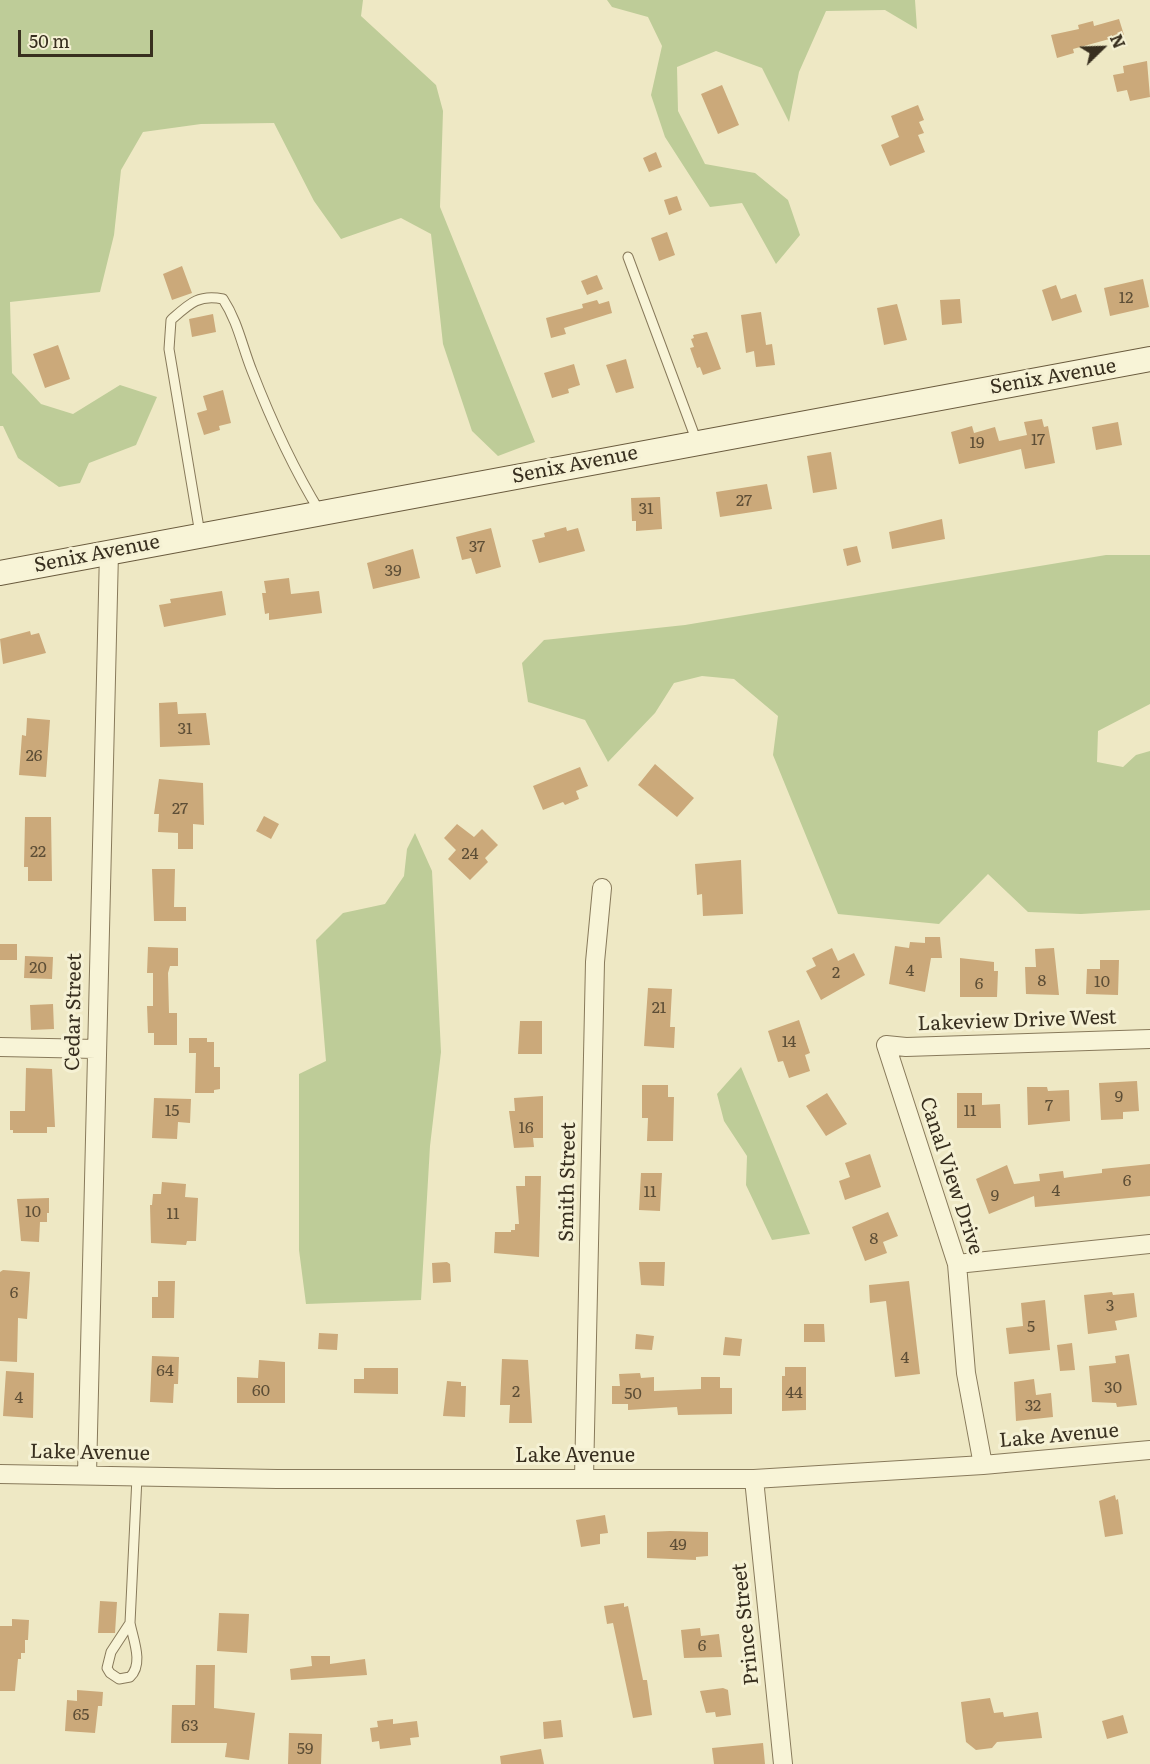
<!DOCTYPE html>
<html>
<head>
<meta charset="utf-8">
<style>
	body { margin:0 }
	#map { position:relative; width:1150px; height:1764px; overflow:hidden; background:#eee8c4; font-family:Literata,serif }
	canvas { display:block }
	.north { position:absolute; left:1072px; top:18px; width:60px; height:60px; -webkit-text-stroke:4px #f5f1d4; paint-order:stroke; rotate:67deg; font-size:16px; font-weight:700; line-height:24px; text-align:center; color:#382f1f }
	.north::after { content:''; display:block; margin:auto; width:21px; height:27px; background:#382f1f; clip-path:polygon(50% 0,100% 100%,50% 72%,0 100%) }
	.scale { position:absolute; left:18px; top:30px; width:135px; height:27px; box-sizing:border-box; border:3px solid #382f1f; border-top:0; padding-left:8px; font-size:18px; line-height:21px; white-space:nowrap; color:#382f1f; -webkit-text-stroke:4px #f5f1d4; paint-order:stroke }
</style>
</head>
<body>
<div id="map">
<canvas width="1150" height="1764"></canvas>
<div class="north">N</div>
<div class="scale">50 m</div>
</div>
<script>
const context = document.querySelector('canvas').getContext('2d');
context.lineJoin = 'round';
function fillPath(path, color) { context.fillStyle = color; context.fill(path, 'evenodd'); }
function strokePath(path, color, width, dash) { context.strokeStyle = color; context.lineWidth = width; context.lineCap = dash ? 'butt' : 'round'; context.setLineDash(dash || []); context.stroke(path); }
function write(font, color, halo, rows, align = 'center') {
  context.font = font + ' Literata,serif'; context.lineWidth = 6; context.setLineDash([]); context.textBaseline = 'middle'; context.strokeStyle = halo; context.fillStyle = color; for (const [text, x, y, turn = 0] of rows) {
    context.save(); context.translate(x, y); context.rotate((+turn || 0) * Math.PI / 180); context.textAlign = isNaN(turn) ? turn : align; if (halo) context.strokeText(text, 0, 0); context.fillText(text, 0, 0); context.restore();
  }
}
fillPath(new Path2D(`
	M 0,0 L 363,0 L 361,16 L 436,85 L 443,111 L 440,207 L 535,442 L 498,456 L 472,431 L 443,344 L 431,234 L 401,218 L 341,239 L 314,201 L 274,123 L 201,124 L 143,132 L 121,170 L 114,235 L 100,292 L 10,302 L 12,373 L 41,404 L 73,414 L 120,385 L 157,397 L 136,445 L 89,463 L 80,483 L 59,487 L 18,458 L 3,426 L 0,426 Z
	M 607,0 L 915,0 L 917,29 L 885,10 L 826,11 L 799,72 L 789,122 L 762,68 L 716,51 L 677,67 L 678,111 L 705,164 L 755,173 L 788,200 L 800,235 L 776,264 L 742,203 L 710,207 L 665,137 L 651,95 L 662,46 L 648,17 L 612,7 Z
	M 1106,555 L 1150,555 L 1150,704 L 1098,731 L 1097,762 L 1123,767 L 1136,755 L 1150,751 L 1150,910 L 1081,914 L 1028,912 L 988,874 L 939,924 L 838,914 L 773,755 L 778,716 L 734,679 L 702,676 L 674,683 L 655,713 L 608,762 L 585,720 L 528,702 L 522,663 L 544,640 L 685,625 Z
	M 415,833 L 432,871 L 441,1052 L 430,1146 L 421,1300 L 306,1304 L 299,1250 L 299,1074 L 326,1061 L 316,940 L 343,913 L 385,904 L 404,876 L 407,849 Z
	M 741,1067 L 810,1234 L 772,1240 L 746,1185 L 747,1156 L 724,1121 L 717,1094 Z`), '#becc98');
fillPath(new Path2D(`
	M 1119,19 L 1124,35 L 1073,49 L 1074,53 L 1057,58 L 1051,35 L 1079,29 L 1078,25 L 1093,21 L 1094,26 Z
	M 1147,61 L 1150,97 L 1130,101 L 1127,90 L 1117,92 L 1113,75 L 1124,73 L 1123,66 Z
	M 722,85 L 739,125 L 718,134 L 701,94 Z
	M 918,105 L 924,120 L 919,122 L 924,133 L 918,135 L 925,152 L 890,166 L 881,145 L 899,137 L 891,116 Z
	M 656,152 L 662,167 L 649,172 L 643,158 Z
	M 677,196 L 682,210 L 669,215 L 664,200 Z
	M 667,232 L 675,255 L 659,261 L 651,238 Z
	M 182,266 L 192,293 L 172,300 L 163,274 Z
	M 597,275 L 603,289 L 587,295 L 581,281 Z
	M 1143,279 L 1149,307 L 1110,316 L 1104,288 Z
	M 1056,285 L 1061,299 L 1076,294 L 1082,312 L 1052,321 L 1042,290 Z
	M 960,299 L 962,323 L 942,325 L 940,300 Z
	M 597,300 L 599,304 L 609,301 L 612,313 L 564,328 L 566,334 L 551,338 L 546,318 L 583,308 L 582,304 Z
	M 897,304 L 907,340 L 884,345 L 877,308 Z
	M 761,312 L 766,345 L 772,344 L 775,365 L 756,367 L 754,351 L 746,353 L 741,315 Z
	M 213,314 L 216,332 L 192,337 L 189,319 Z
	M 707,332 L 721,369 L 703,375 L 700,367 L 697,368 L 690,348 L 694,347 L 691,339 L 694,338 L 693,335 Z
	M 58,345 L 70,379 L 45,388 L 33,354 Z
	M 626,359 L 634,388 L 616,393 L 606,365 Z
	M 574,364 L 580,385 L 568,389 L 569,393 L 552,398 L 544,373 Z
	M 223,390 L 231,423 L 219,426 L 220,430 L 204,435 L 197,413 L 207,410 L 203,396 Z
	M 1042,419 L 1044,427 L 1048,426 L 1055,463 L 1025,469 L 1021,449 L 959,464 L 951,432 L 972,426 L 974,433 L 995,427 L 999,441 L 1027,435 L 1024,422 Z
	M 1118,422 L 1122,445 L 1096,450 L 1092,427 Z
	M 831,452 L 837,489 L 813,493 L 807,456 Z
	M 767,484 L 772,509 L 720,517 L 716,492 Z
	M 660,497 L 662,529 L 636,531 L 636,521 L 632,521 L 631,498 Z
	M 942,519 L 945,539 L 892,549 L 889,532 Z
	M 566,527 L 567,531 L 578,528 L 585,551 L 539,563 L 532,540 L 545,537 L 544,533 Z
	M 491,528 L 501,567 L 476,574 L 471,558 L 462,560 L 456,537 Z
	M 857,546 L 861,562 L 847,566 L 843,549 Z
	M 413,549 L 420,578 L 373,589 L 367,563 Z
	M 289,578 L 291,594 L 319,591 L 322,613 L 269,620 L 269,613 L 265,614 L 262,593 L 266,593 L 264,581 Z
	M 222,591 L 226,615 L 164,627 L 159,605 L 171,603 L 170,599 Z
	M 30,631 L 31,635 L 39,633 L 46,653 L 3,664 L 0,639 Z
	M 177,702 L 178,714 L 206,713 L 210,745 L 160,747 L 159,703 Z
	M 27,718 L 50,720 L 46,777 L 19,775 L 22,735 L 26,736 Z
	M 655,764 L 694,798 L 677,817 L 638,785 Z
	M 580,767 L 588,786 L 576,791 L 579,799 L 565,805 L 563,802 L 543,810 L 533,786 Z
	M 159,779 L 203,783 L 204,825 L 193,824 L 193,849 L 178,849 L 178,833 L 158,832 L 159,814 L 154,814 Z
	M 264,816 L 279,824 L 271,839 L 256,831 Z
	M 25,817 L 51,817 L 52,881 L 28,881 L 28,867 L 24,867 Z
	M 457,824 L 474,837 L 482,829 L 498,845 L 485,858 L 488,862 L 470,880 L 448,859 L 456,850 L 444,838 Z
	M 741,860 L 743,914 L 703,916 L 702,894 L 697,895 L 695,864 Z
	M 152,869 L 175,869 L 174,907 L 186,907 L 186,921 L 154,921 Z
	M 925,937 L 940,937 L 942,958 L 931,958 L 925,992 L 889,984 L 895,946 L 909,948 L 910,942 L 925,943 Z
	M 0,944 L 17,944 L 17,960 L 0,960 Z
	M 148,947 L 178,948 L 178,966 L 170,966 L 168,973 L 169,1013 L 177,1013 L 177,1045 L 154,1045 L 154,1033 L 148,1033 L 147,1006 L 153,1006 L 153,973 L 147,973 Z
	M 832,948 L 838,961 L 854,953 L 865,975 L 821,1000 L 806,971 L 816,966 L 812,958 Z
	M 1054,948 L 1059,995 L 1026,994 L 1025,967 L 1036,967 L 1035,949 Z
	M 25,956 L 53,957 L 52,979 L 24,978 Z
	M 960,958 L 994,962 L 994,971 L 998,971 L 997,997 L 960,997 Z
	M 1100,960 L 1119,960 L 1118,995 L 1086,994 L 1087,969 L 1100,969 Z
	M 648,988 L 672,989 L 670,1027 L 675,1027 L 674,1048 L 644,1046 Z
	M 53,1004 L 54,1029 L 31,1030 L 30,1005 Z
	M 799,1020 L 810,1053 L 805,1055 L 810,1071 L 789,1078 L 783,1061 L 778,1062 L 768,1031 Z
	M 520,1021 L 542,1021 L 542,1054 L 518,1054 Z
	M 189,1038 L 207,1038 L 207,1042 L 214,1042 L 214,1067 L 220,1067 L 220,1089 L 214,1090 L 214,1093 L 195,1093 L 196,1053 L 189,1053 Z
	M 26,1068 L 52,1069 L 55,1127 L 47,1127 L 47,1133 L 13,1133 L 13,1130 L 10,1130 L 10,1111 L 25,1111 Z
	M 1137,1081 L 1139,1111 L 1123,1112 L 1123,1119 L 1101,1120 L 1099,1083 Z
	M 642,1085 L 668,1085 L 668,1097 L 674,1097 L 673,1141 L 647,1141 L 648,1118 L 642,1118 Z
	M 1027,1087 L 1047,1087 L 1048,1091 L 1069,1090 L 1070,1121 L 1028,1125 Z
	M 827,1093 L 847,1124 L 826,1136 L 806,1106 Z
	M 957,1093 L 982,1093 L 982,1105 L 1000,1104 L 1001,1128 L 957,1128 Z
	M 543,1096 L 543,1138 L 533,1138 L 534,1147 L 514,1148 L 509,1111 L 515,1111 L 514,1098 Z
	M 154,1098 L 191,1099 L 190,1123 L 178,1122 L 177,1139 L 152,1138 Z
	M 870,1154 L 881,1187 L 845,1200 L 839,1181 L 850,1177 L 845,1163 Z
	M 1150,1164 L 1150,1196 L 1035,1207 L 1034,1196 L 989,1214 L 976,1179 L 1007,1165 L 1014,1184 L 1040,1181 L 1039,1174 L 1063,1171 L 1064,1178 L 1070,1177 L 1102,1173 L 1102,1169 Z
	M 641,1173 L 662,1173 L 660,1211 L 639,1210 Z
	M 525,1176 L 541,1176 L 539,1257 L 494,1253 L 495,1232 L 511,1232 L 511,1230 L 515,1230 L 515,1224 L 519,1224 L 516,1186 L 525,1186 Z
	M 162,1182 L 186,1184 L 185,1197 L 198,1198 L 196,1241 L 187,1241 L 186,1245 L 151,1243 L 150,1205 L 152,1205 L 153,1194 L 161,1194 Z
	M 49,1198 L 49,1213 L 47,1213 L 47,1222 L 40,1222 L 39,1242 L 21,1241 L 17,1199 Z
	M 888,1212 L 898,1236 L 883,1242 L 887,1253 L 865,1261 L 852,1227 Z
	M 447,1262 L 450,1264 L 451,1282 L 433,1283 L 432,1263 Z
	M 639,1262 L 665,1262 L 664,1286 L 641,1285 Z
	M 3,1270 L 30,1272 L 27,1319 L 18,1318 L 17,1362 L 0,1361 L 0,1272 Z
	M 158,1281 L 175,1281 L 174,1318 L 152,1318 L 152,1297 L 158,1297 Z
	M 909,1281 L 920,1374 L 895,1377 L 886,1301 L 870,1303 L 869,1285 Z
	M 1112,1292 L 1113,1295 L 1134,1293 L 1137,1317 L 1115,1321 L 1117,1330 L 1088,1334 L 1084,1295 Z
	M 1045,1300 L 1050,1350 L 1009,1354 L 1006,1328 L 1023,1326 L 1021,1303 Z
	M 804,1324 L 824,1324 L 825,1342 L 804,1342 Z
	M 319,1333 L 338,1334 L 337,1350 L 318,1349 Z
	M 636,1334 L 654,1336 L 652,1350 L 635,1349 Z
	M 725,1337 L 742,1339 L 740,1356 L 723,1355 Z
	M 1072,1343 L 1075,1370 L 1060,1371 L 1057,1345 Z
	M 1129,1354 L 1137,1405 L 1117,1407 L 1116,1403 L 1092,1402 L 1089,1366 L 1116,1363 L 1115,1356 Z
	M 152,1356 L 179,1357 L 178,1384 L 174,1384 L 173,1403 L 150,1402 Z
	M 502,1359 L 528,1360 L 532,1423 L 509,1423 L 510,1405 L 500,1405 Z
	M 259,1360 L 285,1362 L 285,1403 L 237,1403 L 237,1377 L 258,1378 Z
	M 785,1367 L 806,1367 L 806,1410 L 782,1411 L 782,1376 L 785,1376 Z
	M 364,1368 L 398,1368 L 398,1394 L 354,1393 L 354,1379 L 364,1379 Z
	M 6,1371 L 34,1373 L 33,1418 L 3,1416 Z
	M 640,1373 L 641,1378 L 654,1377 L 654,1391 L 701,1389 L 701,1377 L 720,1377 L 720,1388 L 732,1388 L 732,1414 L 678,1415 L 677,1407 L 628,1410 L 628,1404 L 612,1404 L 612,1386 L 620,1386 L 619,1374 Z
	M 1034,1379 L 1036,1395 L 1051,1393 L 1053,1417 L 1016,1421 L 1014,1382 Z
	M 447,1381 L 461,1382 L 461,1386 L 466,1386 L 465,1417 L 443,1416 Z
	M 1115,1495 L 1116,1500 L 1118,1499 L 1123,1534 L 1105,1537 L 1099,1501 Z
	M 605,1515 L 608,1533 L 600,1534 L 600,1544 L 581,1547 L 576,1520 Z
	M 670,1531 L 708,1532 L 708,1556 L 696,1557 L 696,1560 L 647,1558 L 647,1532 Z
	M 100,1601 L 117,1602 L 115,1633 L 98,1633 Z
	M 624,1603 L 624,1607 L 628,1606 L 643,1680 L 647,1680 L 652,1715 L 633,1718 L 613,1623 L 607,1624 L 604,1606 Z
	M 219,1613 L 249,1614 L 247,1653 L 217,1651 Z
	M 12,1619 L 29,1620 L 28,1640 L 25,1640 L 25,1653 L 21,1653 L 21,1659 L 18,1659 L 15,1691 L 0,1691 L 0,1626 L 12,1626 Z
	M 700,1628 L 701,1636 L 719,1634 L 722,1657 L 684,1658 L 681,1630 Z
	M 311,1656 L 330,1656 L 330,1664 L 365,1659 L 367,1675 L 291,1680 L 290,1669 L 312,1666 Z
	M 196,1665 L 215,1665 L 214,1708 L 255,1713 L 249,1760 L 225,1757 L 227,1743 L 171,1743 L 172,1705 L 195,1705 Z
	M 723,1688 L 728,1690 L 731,1715 L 716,1717 L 715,1712 L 706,1713 L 700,1691 Z
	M 77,1690 L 103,1692 L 102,1706 L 98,1706 L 95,1733 L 65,1731 L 67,1700 L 77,1701 Z
	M 990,1698 L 994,1713 L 1003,1712 L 1004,1717 L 1038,1712 L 1042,1738 L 997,1742 L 992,1748 L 976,1750 L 966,1742 L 961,1702 Z
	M 1123,1715 L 1128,1733 L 1107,1739 L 1102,1721 Z
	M 393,1719 L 393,1724 L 417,1721 L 419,1737 L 410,1738 L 411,1745 L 380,1749 L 379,1741 L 372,1742 L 370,1728 L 378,1727 L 377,1721 Z
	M 561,1720 L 563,1737 L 544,1739 L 543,1722 Z
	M 289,1733 L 322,1734 L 321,1764 L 288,1764 Z
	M 763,1743 L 765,1764 L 714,1764 L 712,1748 Z
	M 541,1749 L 544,1764 L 501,1764 L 500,1756 Z`), '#cba97a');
const lane = new Path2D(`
	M 628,257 L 697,442
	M 200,534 L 169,349 L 171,320 C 189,304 198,294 223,299 C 238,322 242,346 252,371 C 271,420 293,468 320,512
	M 130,1623 C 133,1639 144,1664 130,1677 L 119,1679 L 110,1673 L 107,1668 L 111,1652 L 130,1623 L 137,1477`);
const street = new Path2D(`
	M 0,1047 L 96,1049
	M 957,1264 L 1150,1244
	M 983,1465 L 966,1373 L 957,1264 L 886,1045 L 906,1047 L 1150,1039
	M 0,1474 L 277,1479 L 754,1479 L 983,1465 L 1150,1450
	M 87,1474 L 109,552
	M 584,1478 L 595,962 L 602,888
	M 754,1479 L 783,1764`);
const secondary = new Path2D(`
	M 0,573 L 1150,359`);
strokePath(lane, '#887a5b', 11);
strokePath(street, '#887a5b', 20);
strokePath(secondary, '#6a5b3e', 26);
strokePath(lane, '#f8f4d7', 9);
strokePath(street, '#f8f4d7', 18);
strokePath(secondary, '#f8f4d7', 24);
write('16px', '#5d4e36', null, [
	["12",1126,298],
	["17",1038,440],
	["19",977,443],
	["27",744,501],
	["31",646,509],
	["37",477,547],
	["39",393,571],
	["31",185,729],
	["26",34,756],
	["27",180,809],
	["22",38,852],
	["24",470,854],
	["20",38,968],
	["4",910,971],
	["2",836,973],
	["8",1042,981],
	["10",1102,982],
	["6",979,984],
	["21",659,1008],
	["14",789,1042],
	["9",1119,1097],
	["7",1049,1106],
	["15",172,1111],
	["11",970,1111],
	["16",526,1128],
	["6",1127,1181],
	["4",1056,1191],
	["11",650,1192],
	["9",995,1196],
	["10",33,1212],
	["11",173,1214],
	["8",874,1239],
	["6",14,1293],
	["3",1110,1306],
	["5",1031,1327],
	["4",905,1358],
	["64",165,1371],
	["30",1113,1388],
	["60",261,1391],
	["2",516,1392],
	["44",794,1393],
	["50",633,1394],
	["4",19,1398],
	["32",1033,1406],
	["49",678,1545],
	["6",702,1646],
	["65",81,1715],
	["63",190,1726],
	["59",305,1749]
]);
write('20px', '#382f1f', '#f5f1d4', [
	["Senix Avenue",1053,377,-10],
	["Senix Avenue",575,465,-11],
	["Senix Avenue",97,554,-11],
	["Cedar Street",74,1012,-89],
	["Lakeview Drive West",1017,1021,-2],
	["Canal View Drive",951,1176,72],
	["Smith Street",568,1182,-89],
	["Lake Avenue",1059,1436,-5],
	["Lake Avenue",90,1453,1],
	["Lake Avenue",575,1456],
	["Prince Street",746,1624,-96]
]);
</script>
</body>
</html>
